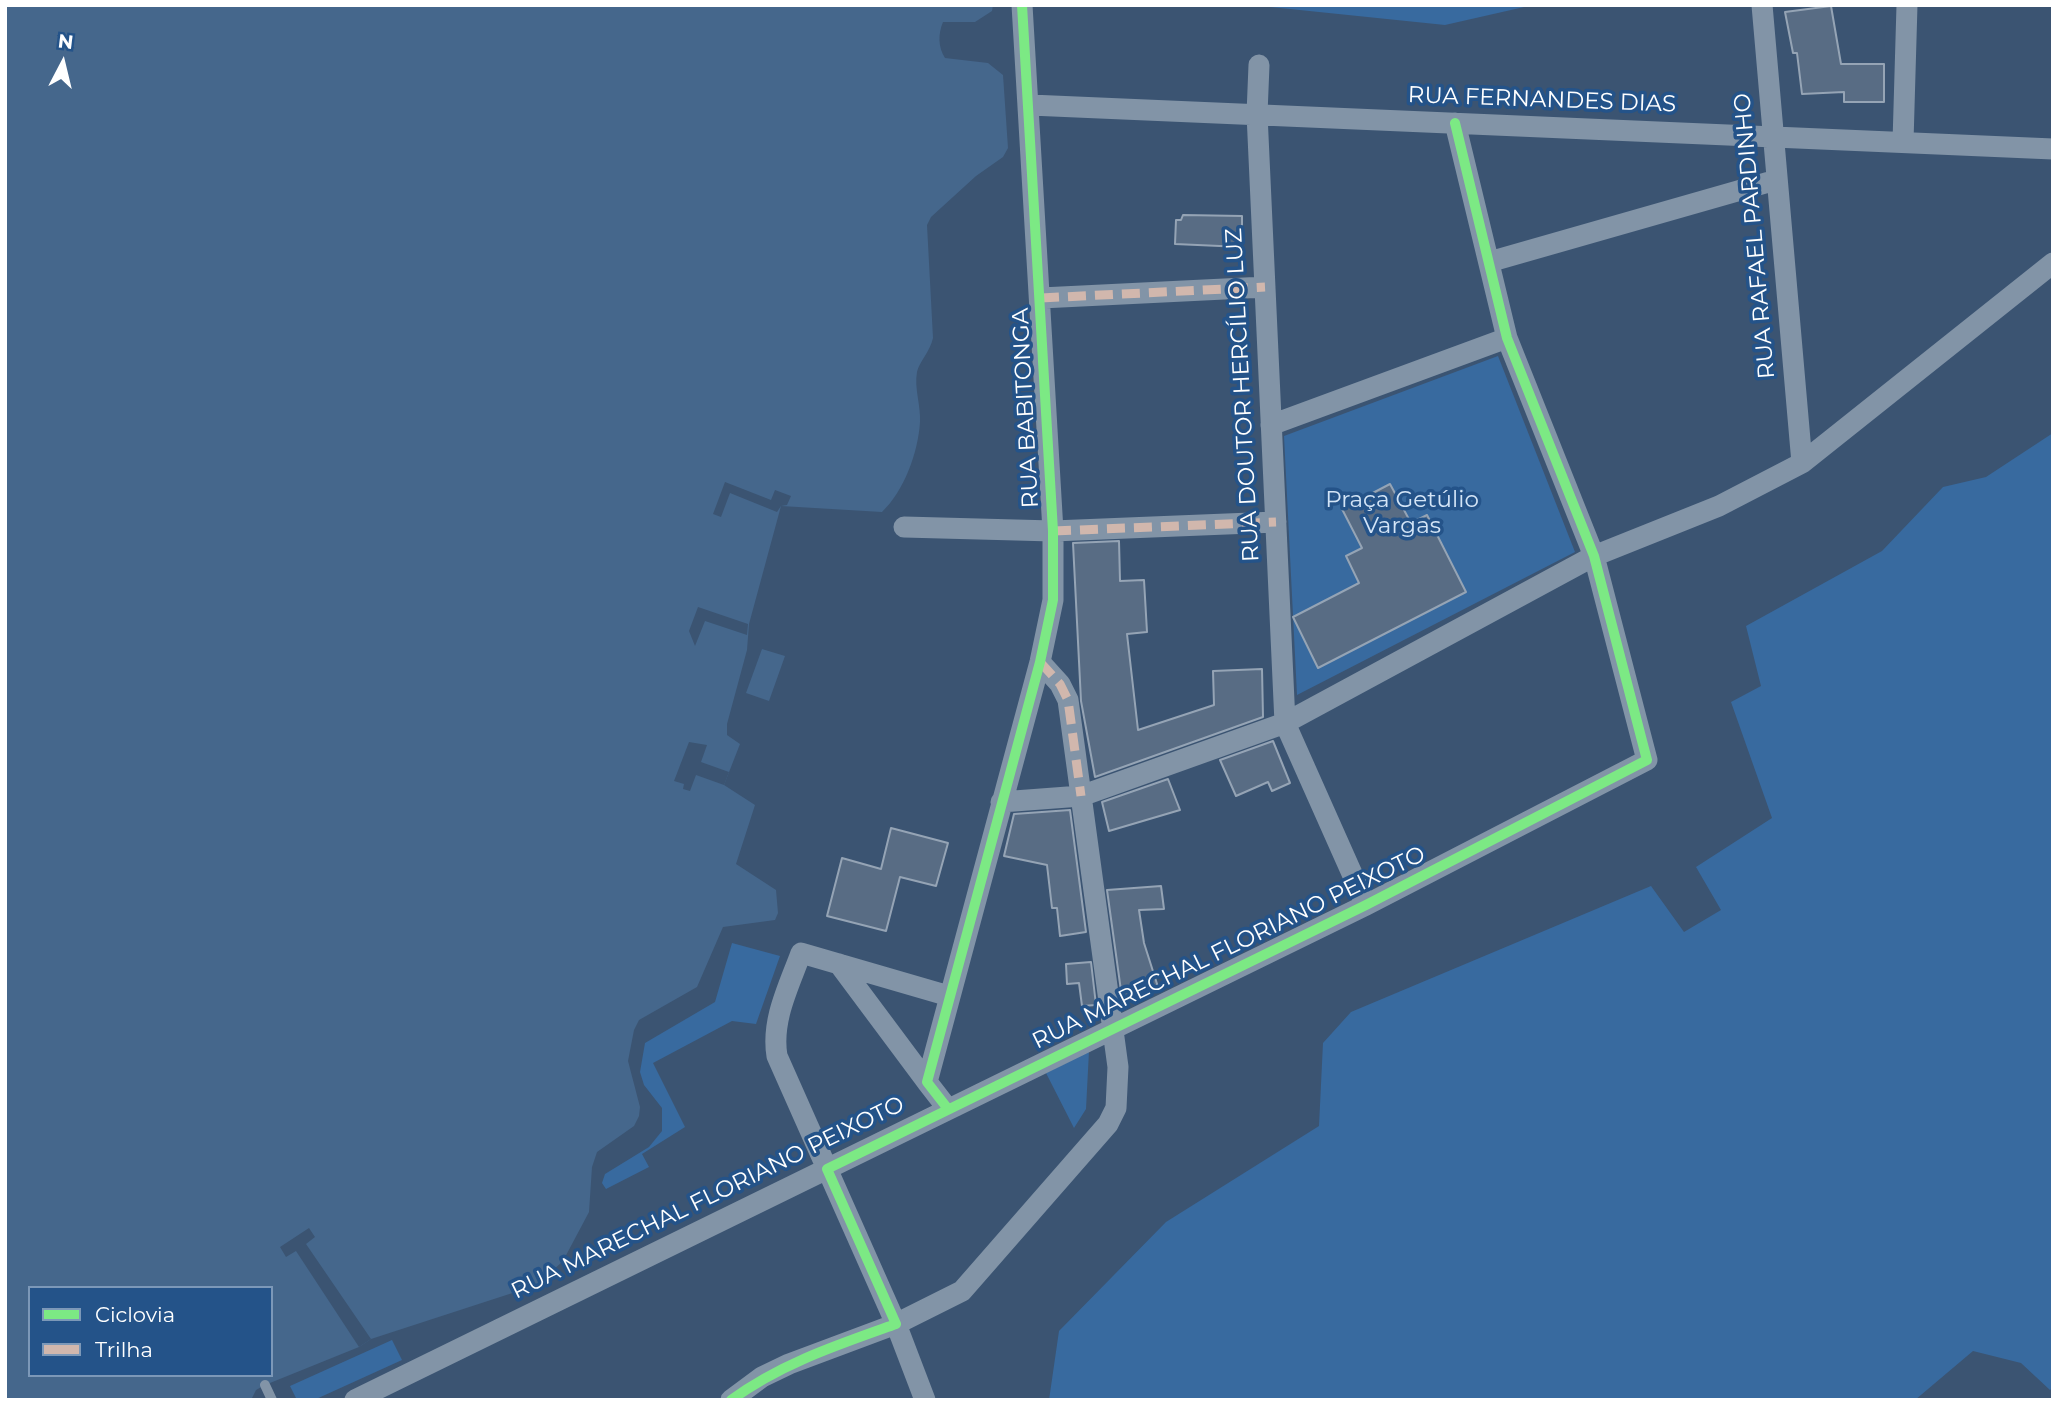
<!DOCTYPE html>
<html>
<head>
<meta charset="utf-8">
<style>
	body { margin:0 }
	#map { position:relative; width:2058px; height:1405px; overflow:hidden; background:#3b5472; font-family:Montserrat,sans-serif }
	canvas { display:block }
	.frame { position:absolute; inset:0; border:7px solid #fff; pointer-events:none }
	.legend { position:absolute; left:28px; top:1286px; width:245px; height:91px; box-sizing:border-box; background:#245389; border:2px solid #7c98b8; margin:0; padding:9px 12px; list-style:none; font-size:21px; color:#fff }
	.legend li { display:flex; align-items:center; gap:14px; height:35px }
	.legend b { width:35px; border:2px solid #7c98b8 }
	.north { position:absolute; left:28px; top:28px; width:70px; height:70px; -webkit-text-stroke:5px #245389; paint-order:stroke; rotate:7deg; font-size:19px; font-weight:700; line-height:28px; text-align:center; color:#fff }
	.north::after { content:''; display:block; margin:auto; width:24px; height:32px; background:#fff; clip-path:polygon(50% 0,100% 100%,50% 72%,0 100%) }
</style>
</head>
<body>
<div id="map">
<canvas width="2058" height="1405"></canvas>
<div class="frame"></div>
<ul class="legend">
<li><b style="height:9px;background:#7ce984"></b>Ciclovia</li>
<li><b style="height:9px;background:#d1b7ad"></b>Trilha</li>
</ul>
<div class="north">N</div>
</div>
<script>
const context = document.querySelector('canvas').getContext('2d');
context.lineJoin = 'round';
function fillPath(path, color) { context.fillStyle = color; context.fill(path, 'evenodd'); }
function strokePath(path, color, width, dash) { context.strokeStyle = color; context.lineWidth = width; context.lineCap = dash ? 'butt' : 'round'; context.setLineDash(dash || []); context.stroke(path); }
function write(font, color, halo, rows, align = 'center') {
  context.font = font + ' Montserrat,sans-serif'; context.lineWidth = 7; context.setLineDash([]); context.textBaseline = 'middle'; context.strokeStyle = halo; context.fillStyle = color; for (const [text, x, y, turn = 0] of rows) {
    context.save(); context.translate(x, y); context.rotate((+turn || 0) * Math.PI / 180); context.textAlign = isNaN(turn) ? turn : align; if (halo) context.strokeText(text, 0, 0); context.fillText(text, 0, 0); context.restore();
  }
}
fillPath(new Path2D(`
	M 1251,5 L 1533,5 L 1445,25 Z
	M 1498,356 L 1575,552 L 1297,695 L 1284,436 Z
	M 2053,433 L 2053,1388 L 2050,1390 L 2021,1363 L 1973,1351 L 1915,1400 L 1049,1400 L 1059,1331 L 1166,1222 L 1319,1126 L 1323,1043 L 1351,1012 L 1651,886 L 1684,932 L 1721,910 L 1696,867 L 1772,818 L 1731,702 L 1761,686 L 1746,626 L 1882,551 L 1943,487 L 1986,477 Z
	M 732,943 L 780,956 L 756,1024 L 732,1021 L 653,1063 L 685,1127 L 642,1154 L 649,1167 L 606,1189 L 602,1183 L 605,1174 L 649,1147 L 662,1131 L 662,1108 L 644,1085 L 640,1072 L 645,1043 L 715,1002 Z
	M 1089,1051 L 1086,1109 L 1074,1128 L 1046,1073 Z
	M 392,1340 L 402,1360 L 314,1400 L 297,1400 L 290,1386 Z`), '#386a9f');
fillPath(new Path2D(`
	M 5,5 L 993,5 L 992,11 L 975,22 L 943,22 C 938,34 938,47 945,58 L 988,63 L 1003,75 L 1008,148 L 1003,157 L 976,176 L 931,217 L 927,225 L 933,338 C 930,352 919,362 917,372 C 914,388 921,406 920,422 C 918,453 904,491 882,512 L 781,506 L 749,624 L 747,650 L 727,724 L 727,735 L 740,744 L 724,785 L 755,805 L 736,864 L 776,890 L 778,913 L 775,920 L 723,927 L 697,987 L 639,1020 L 634,1030 L 628,1061 L 640,1107 L 639,1116 L 634,1126 L 597,1152 L 592,1167 L 589,1212 L 563,1261 L 537,1285 L 371,1339 L 359,1347 L 265,1385 L 256,1390 L 251,1400 L 5,1400 ZM 30,1288 L 271,1288 L 271,1375 L 30,1375 Z
	M 762,649 L 785,656 L 769,701 L 746,693 Z`), '#45678c');
fillPath(new Path2D(`
	M 725,482 L 771,500 L 775,490 L 791,496 L 787,505 L 781,506 L 777,512 L 730,493 L 721,517 L 713,514 Z
	M 698,607 L 748,624 L 747,635 L 705,621 L 695,646 L 689,631 Z
	M 689,742 L 707,745 L 701,762 L 729,772 L 724,785 L 696,775 L 690,791 L 683,789 L 684,784 L 674,781 Z
	M 309,1228 L 315,1237 L 306,1244 L 371,1339 L 359,1347 L 296,1251 L 286,1257 L 280,1247 Z`), '#3b5472');
const building = new Path2D(`
	M 1831,6 L 1841,64 L 1884,64 L 1884,102 L 1844,102 L 1844,92 L 1802,94 L 1797,53 L 1793,53 L 1785,12 Z
	M 1183,215 L 1242,216 L 1242,247 L 1175,244 L 1176,220 L 1181,220 Z
	M 1390,484 L 1411,523 L 1427,515 L 1466,592 L 1318,668 L 1293,617 L 1359,583 L 1346,556 L 1362,548 L 1342,509 Z
	M 1119,541 L 1120,581 L 1144,580 L 1147,632 L 1127,634 L 1138,730 L 1214,705 L 1213,671 L 1262,669 L 1263,717 L 1095,777 L 1081,701 L 1073,543 Z
	M 1273,741 L 1290,783 L 1272,791 L 1268,782 L 1236,796 L 1220,760 Z
	M 1168,779 L 1180,810 L 1109,831 L 1102,802 Z
	M 1070,810 L 1086,932 L 1060,936 L 1057,908 L 1052,908 L 1047,865 L 1004,856 L 1014,814 Z
	M 891,828 L 948,843 L 936,886 L 900,877 L 886,931 L 827,916 L 842,858 L 881,869 Z
	M 1161,886 L 1164,909 L 1139,910 L 1144,943 L 1158,987 L 1133,1001 L 1122,998 L 1107,890 Z
	M 1091,962 L 1096,1005 L 1082,1006 L 1079,983 L 1067,984 L 1066,964 Z`);
fillPath(building, '#586c84');
strokePath(building, '#95a4b5', 2);
strokePath(new Path2D(`
	M 265,1385 L 272,1400`), '#8294a7', 10);
strokePath(new Path2D(`
	M 1762,5 L 1802,463
	M 1259,65 L 1257,114 L 1285,723 L 1366,905
	M 1030,105 L 2053,149
	M 1903,142 L 1907,5
	M 1489,262 L 1776,180
	M 1041,298 L 1265,287
	M 1271,425 L 1507,338
	M 904,527 L 1053,531 L 1276,522
	M 1001,802 L 1081,796 L 1285,723 L 1594,556 L 1719,506 L 1802,463 L 2053,263
	M 839,964 L 927,1082
	M 948,1109 L 927,1082 L 1040,662 L 1053,600 L 1053,531 L 1022,5
	M 355,1400 L 1366,905 L 1647,760 L 1594,556 L 1507,338 L 1455,123
	M 731,1400 L 762,1377 L 789,1364 L 896,1324 L 962,1291 L 1108,1124 L 1116,1108 L 1118,1067 L 1068,700 L 1060,684 L 1040,662
	M 925,1400 L 896,1324 L 777,1056 C 771,1020 789,986 801,953 L 949,996`), '#8294a7', 21);
strokePath(new Path2D(`
	M 1041,298 L 1265,287
	M 1053,531 L 1276,522
	M 1040,662 L 1060,684 L 1068,700 L 1081,796`), '#d1b7ad', 9, [18, 9]);
strokePath(new Path2D(`
	M 948,1109 L 927,1082 L 1040,662 L 1053,600 L 1053,531 L 1022,5
	M 731,1400 C 782,1363 837,1345 896,1324 L 827,1169 L 1366,905 L 1647,760 L 1594,556 L 1507,338 L 1455,123`), '#7ce984', 10);
write('23px', '#fff', '#245389', [
	["RUA FERNANDES DIAS",1542,100,2],
	["RUA RAFAEL PARDINHO",1755,236,-95],
	["RUA DOUTOR HERCÍLIO LUZ",1243,395,-93],
	["RUA BABITONGA",1026,408,-93],
	["RUA MARECHAL FLORIANO PEIXOTO",1229,948,-26],
	["RUA MARECHAL FLORIANO PEIXOTO",708,1198,-26]
]);
write('23px', '#d4e5f7', '#245389', [
	["Praça Getúlio",1402,500],
	["Vargas",1402,526]
]);
</script>
</body>
</html>
